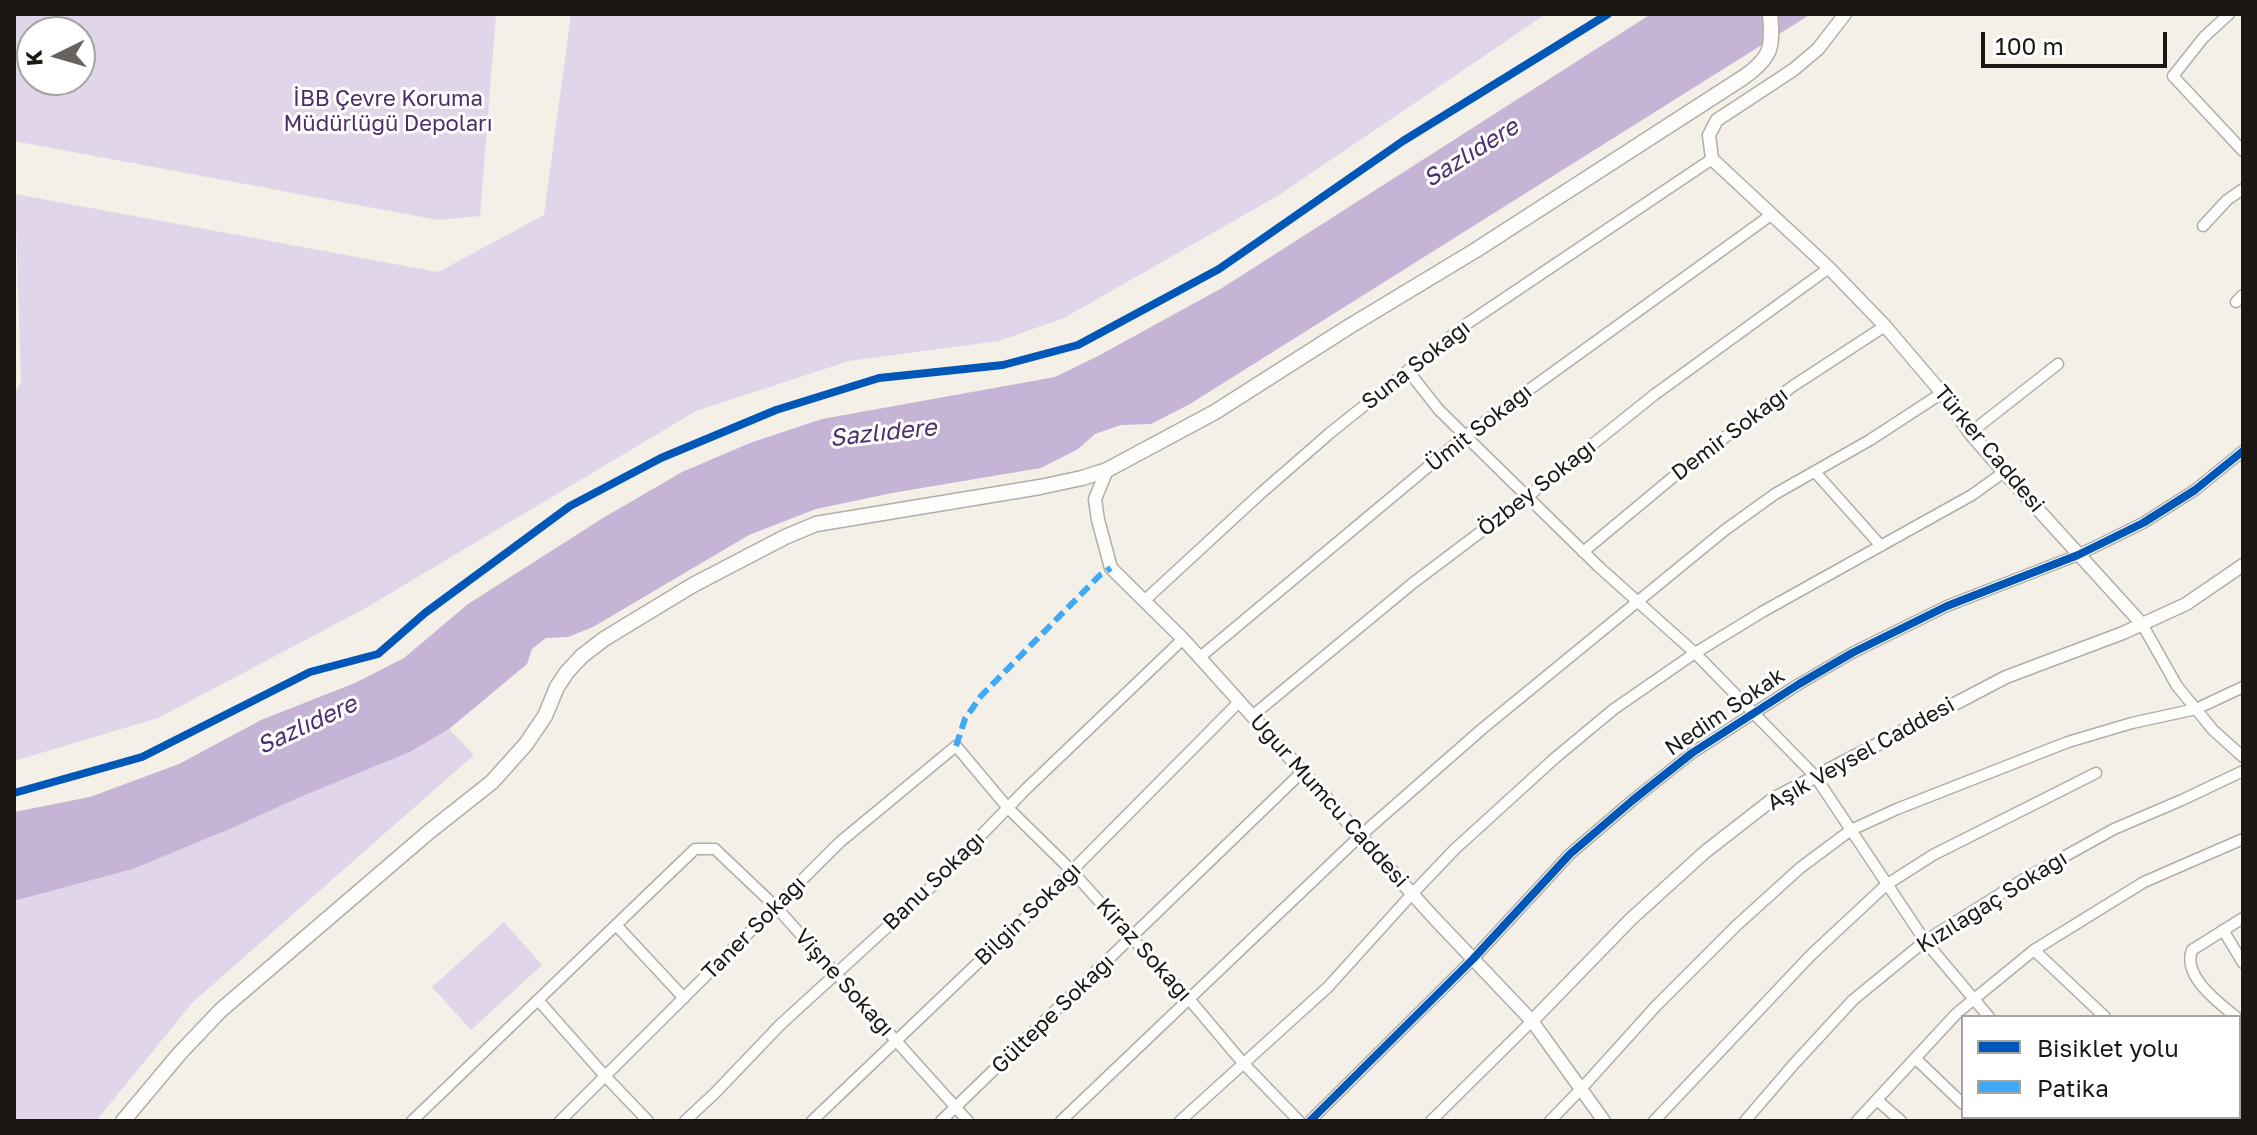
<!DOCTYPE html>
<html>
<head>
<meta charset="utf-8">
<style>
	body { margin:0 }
	#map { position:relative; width:2257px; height:1135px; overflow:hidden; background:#f4f0e8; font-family:"Golos Text",sans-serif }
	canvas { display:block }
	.frame { position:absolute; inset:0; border:16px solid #1b1813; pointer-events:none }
	.legend { position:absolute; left:1961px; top:1015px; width:280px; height:104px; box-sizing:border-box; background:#fff; border:2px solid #a4a3a1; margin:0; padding:10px 14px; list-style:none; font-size:24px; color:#1b1813 }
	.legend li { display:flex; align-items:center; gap:16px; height:40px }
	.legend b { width:40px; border:2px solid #a4a3a1 }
	.north { position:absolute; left:16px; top:16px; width:80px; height:80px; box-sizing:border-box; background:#fff; border:2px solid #a4a3a1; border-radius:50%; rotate:265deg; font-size:22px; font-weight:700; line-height:32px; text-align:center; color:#1b1813 }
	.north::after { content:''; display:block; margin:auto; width:28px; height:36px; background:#67645e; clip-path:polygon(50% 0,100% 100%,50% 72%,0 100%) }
	.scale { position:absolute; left:1981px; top:32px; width:186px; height:36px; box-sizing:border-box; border:4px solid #1b1813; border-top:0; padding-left:10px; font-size:24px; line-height:28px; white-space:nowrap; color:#1b1813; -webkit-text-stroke:6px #fff; paint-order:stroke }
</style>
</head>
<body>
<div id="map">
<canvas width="2257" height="1135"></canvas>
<div class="frame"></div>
<ul class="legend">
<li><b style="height:10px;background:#0057b8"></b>Bisiklet yolu</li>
<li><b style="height:10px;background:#3fa9f5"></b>Patika</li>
</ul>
<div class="north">K</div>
<div class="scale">100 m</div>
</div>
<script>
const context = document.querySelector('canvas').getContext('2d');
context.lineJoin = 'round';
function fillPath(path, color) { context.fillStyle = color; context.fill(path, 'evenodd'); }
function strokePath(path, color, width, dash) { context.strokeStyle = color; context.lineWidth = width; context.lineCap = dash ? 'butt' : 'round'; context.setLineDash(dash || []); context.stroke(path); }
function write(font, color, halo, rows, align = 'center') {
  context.font = font + ' "Golos Text",sans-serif'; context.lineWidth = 6; context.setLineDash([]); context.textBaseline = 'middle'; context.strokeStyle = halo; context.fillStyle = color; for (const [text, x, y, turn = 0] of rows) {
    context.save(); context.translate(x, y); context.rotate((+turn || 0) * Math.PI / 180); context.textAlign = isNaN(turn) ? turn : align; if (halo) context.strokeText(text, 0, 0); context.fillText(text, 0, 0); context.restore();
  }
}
fillPath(new Path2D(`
	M 14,14 L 496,14 L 480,216 L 438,220 L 14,141 ZM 32,32 L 80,32 L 80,80 L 32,80 Z
	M 571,14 L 1546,14 L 1279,195 L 1064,318 L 999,341 L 849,361 L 696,411 L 364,609 L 158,718 L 14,761 L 14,396 L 21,382 L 15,194 L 438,272 L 544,215 Z
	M 449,729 L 474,755 L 193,1002 L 96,1121 L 14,1121 L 14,901 L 133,869 L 237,826 L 298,798 L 410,752 Z
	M 504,922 L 542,965 L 471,1030 L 432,987 Z`), '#e1d5e9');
fillPath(new Path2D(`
	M 1651,14 L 1811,14 L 1190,404 L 1151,424 L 1121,425 L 1095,434 L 1078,449 L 1041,468 L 892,493 L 816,509 L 749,535 L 593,627 L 568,637 L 546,638 L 532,649 L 527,664 L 449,729 L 410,752 L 298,798 L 237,826 L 133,869 L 14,901 L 14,812 L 90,797 L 179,764 L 261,720 L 355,683 L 404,658 L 468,604 L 603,518 L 682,472 L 750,443 L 822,419 L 1055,377 L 1098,356 L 1222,288 Z`), '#c6b4d6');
const minor = new Path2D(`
	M 2229,14 L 2204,37 L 2173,76 L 2243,151
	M 2203,226 L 2227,200 L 2243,189
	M 2236,302 L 2243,295
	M 1409,372 L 1439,410 L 1599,567 L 1695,653 L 1815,776 L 1925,941 L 1989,1017
	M 1970,433 L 2058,364
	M 1815,472 L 1881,546
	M 1583,552 L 1684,468 L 1793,386 L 1885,326
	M 1144,601 L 1260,494 L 1330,433 L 1465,325 L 1712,159
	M 2142,624 L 2177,686 L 2213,730 L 2243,757
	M 1199,658 L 1465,436 L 1771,215
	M 1252,716 L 1413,583 L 1527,497 L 1654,395 L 1829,268
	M 616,925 L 684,998
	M 2223,930 L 2243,963
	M 2034,950 L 2105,1017
	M 538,1000 L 605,1076 L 648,1121
	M 2236,1017 C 2218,1002 2182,976 2192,950 L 2243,918
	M 1915,1058 L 1963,1104
	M 1877,1100 L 1901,1121
	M 1976,1117 L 1980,1121
	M 2093,1117 L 2097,1121
	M 2210,1117 L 2214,1121
	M 412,1121 L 695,849 L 715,849 L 776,907 L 968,1121
	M 560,1121 L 840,842 L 956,746 L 1008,808 L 1072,871 L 1132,938 L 1189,999 L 1243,1063 L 1299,1121
	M 685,1121 L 715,1093 L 780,1025 L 931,887 L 1026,789 L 1183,639
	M 812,1121 L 1028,915 L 1239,702
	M 941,1121 L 1302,772
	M 1061,1121 L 1360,836 L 1482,729 L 1725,530 L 1775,494 L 1870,440 L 1942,393
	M 1180,1121 L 1328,987 L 1412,894 L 1455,849 L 1555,758 L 1614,709 L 1695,653 L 1762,612 L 1972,495 L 2004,472
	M 1310,1121 L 1473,959 L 1570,854 L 1633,800 L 1692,753 L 1799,684 L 1852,653 L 1947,606 L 2078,555 L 2143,523 L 2195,490 L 2243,451
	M 1431,1121 L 1532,1021
	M 1550,1121 L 1581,1089 L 1656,1006 L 1736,926 L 1800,868 L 1851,830 L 1897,809 L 2068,742 L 2132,723 L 2196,709 L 2243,687
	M 1654,1121 L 1811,955 L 1886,885 L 1933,855 L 2096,773
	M 1745,1121 L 1794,1064 L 1853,1000 L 1925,941 L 2024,879 L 2114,829 L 2182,800 L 2243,771
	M 1857,1121 L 1957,1013 L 2034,950 L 2144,882 L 2243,839
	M 2128,1121 L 2132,1117`);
const tertiary = new Path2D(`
	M 1845,14 L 1818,49 L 1793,70 L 1717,120 L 1709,135 L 1712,159 L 1829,268 L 1885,326 L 1942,393 L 1970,433 L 2004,472 L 2142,624
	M 1107,470 L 1095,499 L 1098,520 L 1111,568 L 1183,639 L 1434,918 L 1532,1021 L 1604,1121
	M 1532,1021 L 1631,919 L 1705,852 L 1773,799 L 2006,677 L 2123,633 L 2186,604 L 2243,565`);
const secondary = new Path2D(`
	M 123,1121 L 180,1053 L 221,1010 L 430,831 L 492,782 L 526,744 L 545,716 L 557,687 L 567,672 L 582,656 L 604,639 L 693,585 L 785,537 L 816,524 L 1040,487 L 1082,478 L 1107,470 L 1215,412 L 1350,326 L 1476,250 L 1744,77 C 1772,57 1773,47 1770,14`);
strokePath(minor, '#b1aea8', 13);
strokePath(tertiary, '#b1aea8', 15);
strokePath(secondary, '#b1aea8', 17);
strokePath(minor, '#fdfdfc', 10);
strokePath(tertiary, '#fdfdfc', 12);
strokePath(secondary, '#fdfdfc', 14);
strokePath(new Path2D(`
	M 956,746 L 965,719 L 981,696 L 1100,575 L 1111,568`), '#3fa9f5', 6, [12, 6]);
strokePath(new Path2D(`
	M 14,793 L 142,757 L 310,672 L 378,654 L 425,613 L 570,506 L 661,458 L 776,410 L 879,378 L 1003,365 L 1078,345 L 1219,269 L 1403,141 L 1608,14
	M 1310,1121 L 1473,959 L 1570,854 L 1633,800 L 1692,753 L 1799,684 L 1852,653 L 1947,606 L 2078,555 L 2143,523 L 2195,490 L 2243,451`), '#0057b8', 8);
write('22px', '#4b2b6b', '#fff', [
	["İBB Çevre Koruma",388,99],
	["Müdürlüğü Depoları",388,124]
]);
write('22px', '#1b1813', '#fff', [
	["Suna Sokağı",1416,365,-38],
	["Ümit Sokağı",1479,428,-38],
	["Demir Sokağı",1730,434,-37],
	["Türker Caddesi",1989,449,50],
	["Özbey Sokağı",1537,488,-38],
	["Nedim Sokak",1725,712,-34],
	["Aşık Veysel Caddesi",1861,754,-29],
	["Uğur Mumcu Caddesi",1329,801,48],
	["Banu Sokağı",934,881,-44],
	["Kızılağaç Sokağı",1992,902,-32],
	["Bilgin Sokağı",1028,914,-44],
	["Taner Sokağı",754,928,-45],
	["Kiraz Sokağı",1144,950,48],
	["Vişne Sokağı",844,983,48],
	["Gültepe Sokağı",1053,1014,-44]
]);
write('italic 24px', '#4e2e6e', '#fff', [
	["Sazlıdere",1471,153,-32],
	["Sazlıdere",883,433,-6],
	["Sazlıdere",307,725,-25]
]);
</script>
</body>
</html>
